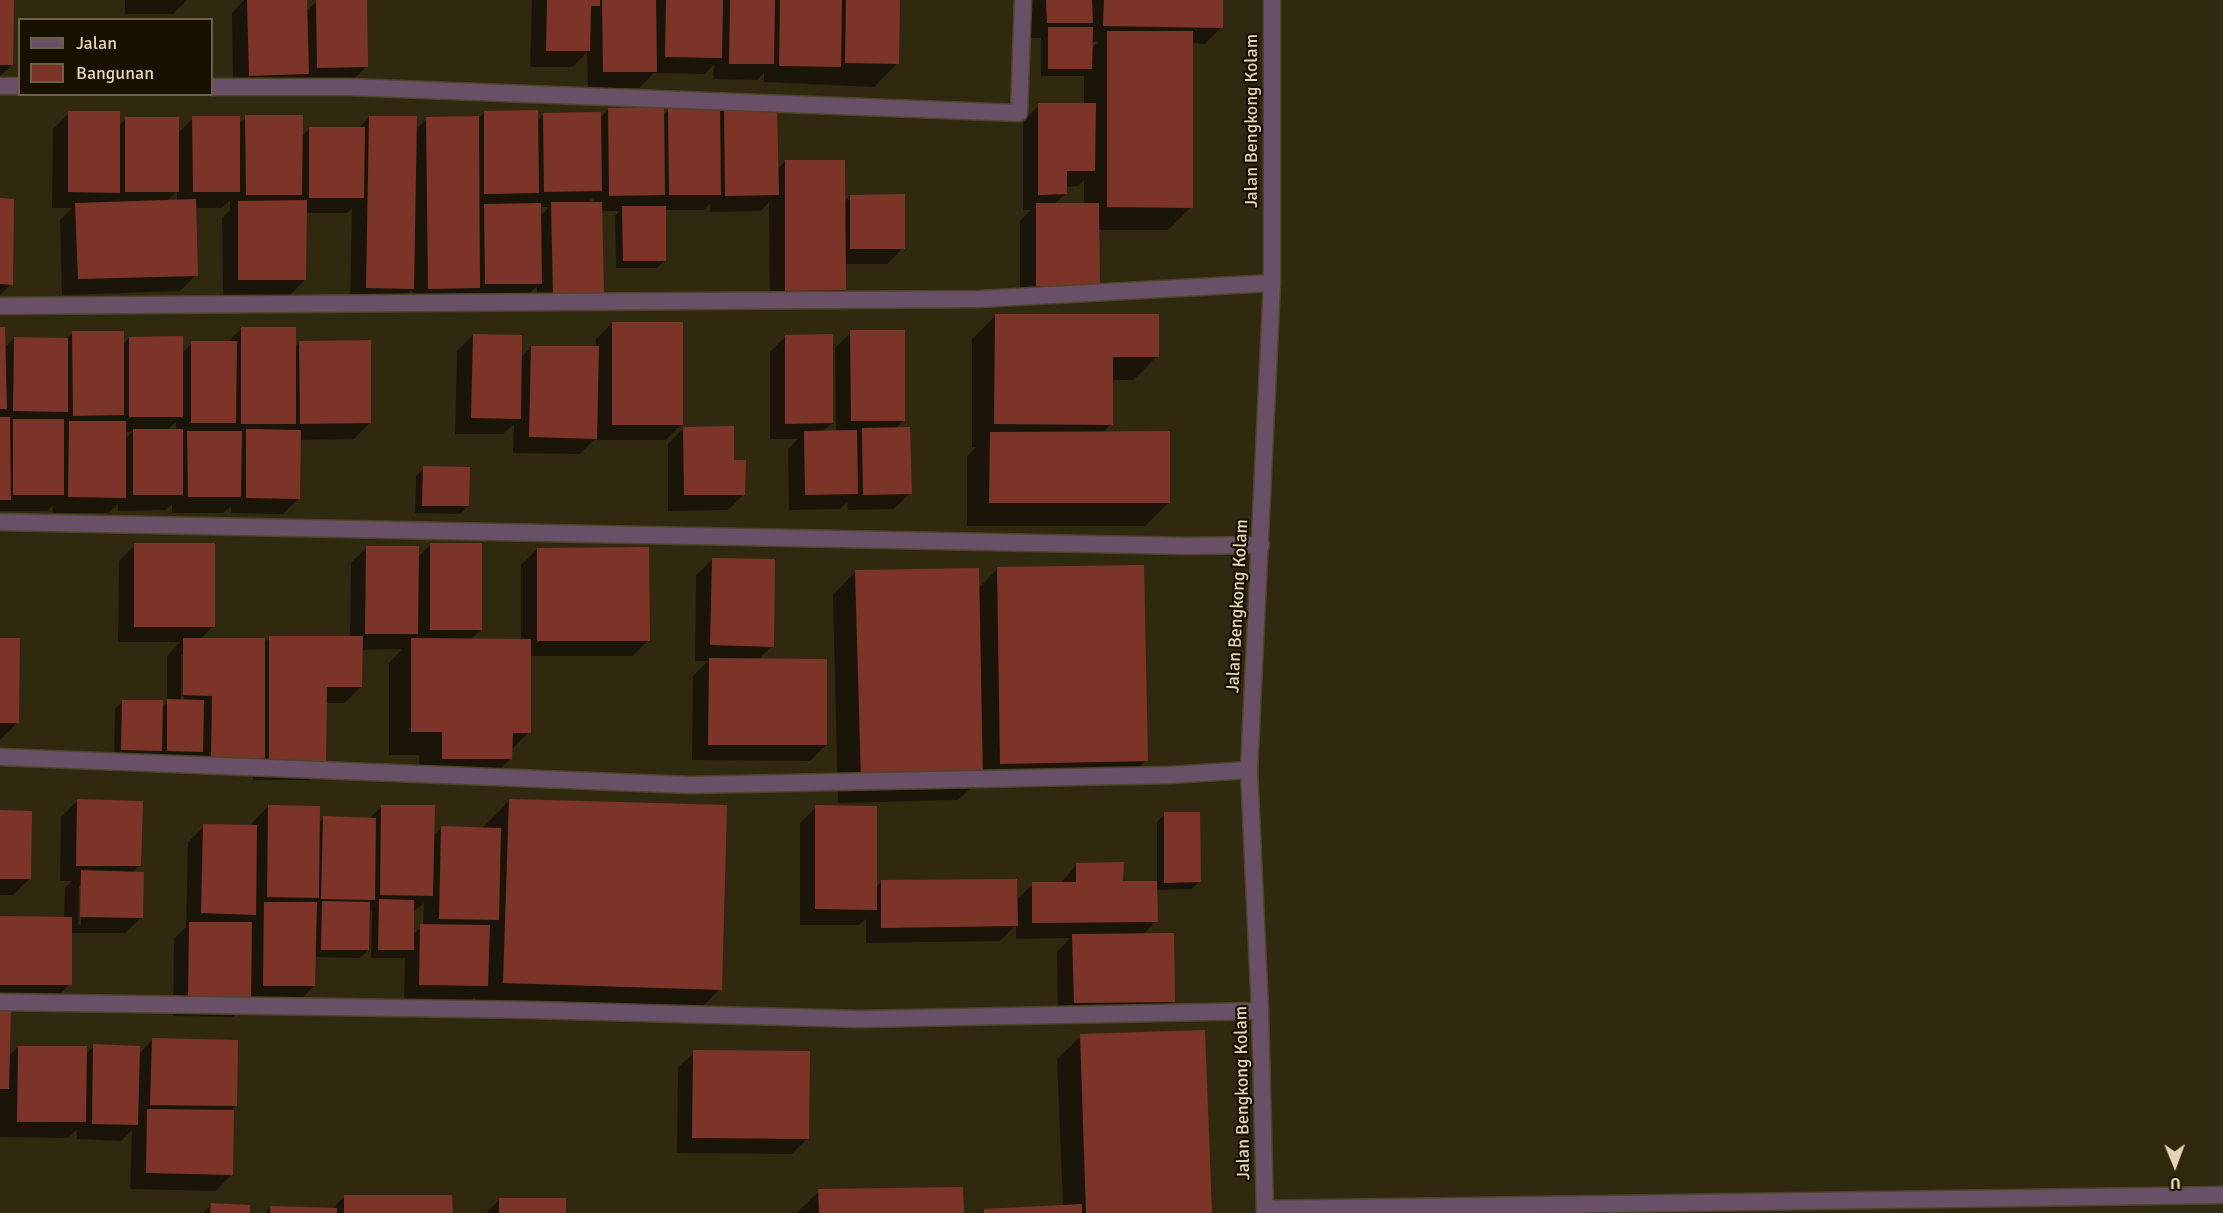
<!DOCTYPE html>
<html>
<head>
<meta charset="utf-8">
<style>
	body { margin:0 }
	#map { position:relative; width:2223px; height:1213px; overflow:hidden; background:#31290f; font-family:Signika,sans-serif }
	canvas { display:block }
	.legend { position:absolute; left:18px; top:18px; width:195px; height:78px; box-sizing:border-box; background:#191100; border:2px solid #6a6046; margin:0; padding:8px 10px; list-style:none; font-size:18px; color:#e3d6b0 }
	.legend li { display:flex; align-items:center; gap:12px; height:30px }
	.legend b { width:30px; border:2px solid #6a6046 }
	.north { position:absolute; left:2145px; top:1135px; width:60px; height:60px; -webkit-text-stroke:4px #191100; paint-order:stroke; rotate:179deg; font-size:16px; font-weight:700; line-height:24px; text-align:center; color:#e3d6b0 }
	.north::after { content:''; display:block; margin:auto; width:21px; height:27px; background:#e3d6b0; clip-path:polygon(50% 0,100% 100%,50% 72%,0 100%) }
</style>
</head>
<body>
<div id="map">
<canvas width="2223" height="1213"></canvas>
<ul class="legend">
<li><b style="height:8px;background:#695066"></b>Jalan</li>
<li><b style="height:16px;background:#7d3428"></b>Bangunan</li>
</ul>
<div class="north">U</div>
</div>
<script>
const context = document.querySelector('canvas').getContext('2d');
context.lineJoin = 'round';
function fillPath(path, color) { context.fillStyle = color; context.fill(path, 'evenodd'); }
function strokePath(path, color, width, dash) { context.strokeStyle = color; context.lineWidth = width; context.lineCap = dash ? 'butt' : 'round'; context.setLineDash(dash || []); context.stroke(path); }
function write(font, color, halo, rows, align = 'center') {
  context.font = font + ' Signika,sans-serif'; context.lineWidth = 4.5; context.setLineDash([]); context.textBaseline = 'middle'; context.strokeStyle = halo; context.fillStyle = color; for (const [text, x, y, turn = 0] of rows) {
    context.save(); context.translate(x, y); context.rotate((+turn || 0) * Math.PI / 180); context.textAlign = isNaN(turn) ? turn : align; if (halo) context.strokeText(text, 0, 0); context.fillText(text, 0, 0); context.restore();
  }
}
fillPath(new Path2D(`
	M 0,0 L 12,0 L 12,65 L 0,76 Z
	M 125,0 L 187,0 L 173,14 L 125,14 Z
	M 244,0 L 305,0 L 305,13 L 317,1 L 366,67 L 350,83 L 233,92 L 232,13 Z
	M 532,0 L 899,0 L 898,63 L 874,87 L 764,82 L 764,73 L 757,80 L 713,79 L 714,64 L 705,74 L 654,73 L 639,88 L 588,88 L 587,52 L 573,67 L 530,67 Z
	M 1031,0 L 1221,0 L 1221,27 L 1205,44 L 1192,43 L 1191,207 L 1168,230 L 1098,230 L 1098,286 L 1082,302 L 1020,302 L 1020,221 L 1031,210 L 1023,210 L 1023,121 L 1039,105 L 1084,105 L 1084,76 L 1041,76 L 1041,38 L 1031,38 ZM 1091,42 L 1098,42 L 1091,49 ZM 1084,180 L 1084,205 L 1054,205 L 1065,194 L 1066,187 L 1078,186 Z
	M 724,107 L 777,170 L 785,161 L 844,203 L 850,196 L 903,248 L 887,264 L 844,264 L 844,290 L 828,306 L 770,306 L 769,202 L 761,211 L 710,212 L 710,204 L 704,210 L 665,210 L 665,260 L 657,268 L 616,268 L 615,216 L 619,211 L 601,211 L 602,294 L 586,310 L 537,311 L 537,286 L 524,299 L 412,304 L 412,289 L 397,305 L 350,304 L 352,208 L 347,213 L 305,213 L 305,280 L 289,296 L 223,295 L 222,218 L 230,210 L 230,200 L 222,208 L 194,208 L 196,275 L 180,291 L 62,295 L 60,220 L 72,208 L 52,208 L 53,129 L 69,113 L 118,126 L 126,119 L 178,133 L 193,118 L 239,124 L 246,117 L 301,137 L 309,129 L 358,129 L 369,117 L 415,130 L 427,119 L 479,118 L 484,113 L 537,121 L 544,114 L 599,119 L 608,110 L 662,116 L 669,110 L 718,113 ZM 177,191 L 177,201 L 167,201 ZM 594,197 L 594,203 L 587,203 ZM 540,207 L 549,207 L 540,216 Z
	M 0,200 L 11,284 L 0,295 Z
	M 995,316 L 1157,356 L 1134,380 L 1112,380 L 1111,424 L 1103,433 L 1169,502 L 1145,526 L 967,526 L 967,457 L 976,447 L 972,447 L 972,339 Z
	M 612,323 L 682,424 L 666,440 L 596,440 L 596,438 L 580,454 L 513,453 L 514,424 L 503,434 L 455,434 L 457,351 L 473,335 L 520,358 L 531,347 L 596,348 L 596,339 Z
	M 0,329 L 4,349 L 14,338 L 66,339 L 73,332 L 122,345 L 129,338 L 182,353 L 192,343 L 227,343 L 241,329 L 294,348 L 300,342 L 370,422 L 354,439 L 299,440 L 299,498 L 283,514 L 231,513 L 231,506 L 223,513 L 172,513 L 172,504 L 166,510 L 118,511 L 118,504 L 108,513 L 53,513 L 53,505 L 47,511 L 0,511 ZM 176,422 L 176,430 L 167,430 ZM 125,432 L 132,432 L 125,439 Z
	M 851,332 L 904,420 L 896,428 L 910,493 L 894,509 L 848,510 L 847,502 L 840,509 L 789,510 L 788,449 L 798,439 L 770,439 L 770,352 L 786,336 L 832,423 L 822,432 L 836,432 L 835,348 Z
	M 684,428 L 733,462 L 744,494 L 728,510 L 668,511 L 668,444 Z
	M 424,468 L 468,506 L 460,514 L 415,513 L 416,476 Z
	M 431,544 L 481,630 L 470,640 L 521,640 L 521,565 L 537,549 L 649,640 L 632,656 L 529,656 L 529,732 L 511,750 L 511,758 L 488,782 L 420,782 L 419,755 L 389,755 L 389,663 L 402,649 L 361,650 L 361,687 L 344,703 L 325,703 L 325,764 L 309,780 L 253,780 L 253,767 L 247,773 L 196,773 L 196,757 L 159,759 L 159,752 L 153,759 L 114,758 L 115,709 L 123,701 L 162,707 L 167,701 L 167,656 L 180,642 L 118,642 L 119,561 L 135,545 L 213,626 L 200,640 L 263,643 L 270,637 L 350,637 L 351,563 L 367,547 L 417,558 ZM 181,654 L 184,654 L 184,703 L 181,703 Z
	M 713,559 L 772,646 L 758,660 L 826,745 L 810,761 L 692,760 L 693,676 L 708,661 L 695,661 L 696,575 Z
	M 997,569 L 1146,760 L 1123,784 L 978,781 L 958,800 L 838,803 L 833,595 L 856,571 L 978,589 Z
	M 0,640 L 17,723 L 1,739 L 0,739 Z
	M 77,801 L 140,865 L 132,873 L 142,917 L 125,933 L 71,933 L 70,984 L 54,1000 L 0,1000 L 0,918 L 64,918 L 65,888 L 72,881 L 60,881 L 61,817 ZM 79,886 L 82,886 L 81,925 L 78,924 Z
	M 509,801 L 720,989 L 691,1018 L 475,1012 L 475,997 L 471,1001 L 404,1000 L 405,958 L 371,958 L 372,910 L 368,910 L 368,950 L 360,958 L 315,957 L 314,986 L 298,1002 L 249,1001 L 233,1017 L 173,1016 L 174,939 L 186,927 L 188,842 L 204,826 L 252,826 L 252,823 L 268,806 L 318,824 L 324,818 L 369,819 L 382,806 L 433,836 L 442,827 L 481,829 ZM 424,903 L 423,926 L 413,934 L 413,912 Z
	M 816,807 L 875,888 L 882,882 L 1016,900 L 1033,884 L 1061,883 L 1077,864 L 1122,882 L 1157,883 L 1157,822 L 1165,814 L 1200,881 L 1192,889 L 1156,890 L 1156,921 L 1143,935 L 1173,1001 L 1157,1017 L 1058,1019 L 1057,952 L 1070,938 L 1016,939 L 1016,925 L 1000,941 L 866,943 L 866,919 L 859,925 L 800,925 L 800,823 Z
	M 0,812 L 29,879 L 13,895 L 0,895 Z
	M 0,1009 L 8,1057 L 18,1047 L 85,1055 L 94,1046 L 139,1054 L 152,1040 L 235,1106 L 229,1112 L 232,1174 L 216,1191 L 130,1189 L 132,1130 L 121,1141 L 77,1139 L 77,1129 L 68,1138 L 0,1137 Z
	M 1081,1036 L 1210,1213 L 982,1213 L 985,1210 L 1063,1206 L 1057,1059 Z
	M 694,1052 L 808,1138 L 792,1154 L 677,1153 L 678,1068 Z
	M 819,1191 L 962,1213 L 797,1213 Z
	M 344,1197 L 451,1213 L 265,1213 L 270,1207 L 331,1210 Z
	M 499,1200 L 565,1213 L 486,1213 Z
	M 211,1205 L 248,1213 L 203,1213 Z`), '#0007');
fillPath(new Path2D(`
	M 0,0 L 14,0 L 13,65 L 0,65 Z
	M 247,0 L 307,0 L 309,74 L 249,76 Z
	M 316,0 L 367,0 L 368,67 L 317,68 Z
	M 547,0 L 600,0 L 600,6 L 591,6 L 590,51 L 546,51 Z
	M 602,0 L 656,0 L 657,72 L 603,72 Z
	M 666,0 L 723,0 L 722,58 L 665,57 Z
	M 730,0 L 775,0 L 774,64 L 729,64 Z
	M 780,0 L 842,0 L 841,67 L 779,66 Z
	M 846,0 L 900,0 L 899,64 L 845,63 Z
	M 1046,0 L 1092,0 L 1093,23 L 1047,23 Z
	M 1104,0 L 1223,0 L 1223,28 L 1103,26 Z
	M 1048,27 L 1093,27 L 1092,69 L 1048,69 Z
	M 1107,31 L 1193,31 L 1193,208 L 1107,207 Z
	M 1038,103 L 1096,103 L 1095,171 L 1067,171 L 1067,194 L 1038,195 Z
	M 777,104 L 779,195 L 725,196 L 724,105 Z
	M 664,107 L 665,195 L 609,196 L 608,108 Z
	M 720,107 L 721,195 L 669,195 L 668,108 Z
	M 538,110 L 539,193 L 484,194 L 484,111 Z
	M 68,111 L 120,111 L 120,193 L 68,192 Z
	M 601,112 L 602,191 L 544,192 L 543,113 Z
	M 245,115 L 303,115 L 302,195 L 246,195 Z
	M 192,116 L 240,116 L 240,192 L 193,192 Z
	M 369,116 L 417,116 L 414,289 L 366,288 Z
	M 479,116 L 480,288 L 428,289 L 426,117 Z
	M 125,117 L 179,117 L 179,192 L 125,192 Z
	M 309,127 L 365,127 L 364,198 L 309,198 Z
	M 785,160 L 845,160 L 846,290 L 785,291 Z
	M 905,194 L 905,249 L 850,249 L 850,195 Z
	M 0,198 L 14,199 L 13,285 L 0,284 Z
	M 196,199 L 198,276 L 78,279 L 75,203 Z
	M 307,200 L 306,280 L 238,280 L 238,201 Z
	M 551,202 L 602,202 L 604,295 L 553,296 Z
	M 541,203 L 542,284 L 485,284 L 484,204 Z
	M 1036,203 L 1099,203 L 1100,287 L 1036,286 Z
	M 622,206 L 666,206 L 666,261 L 623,261 Z
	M 995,314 L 1159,314 L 1159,357 L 1113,357 L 1113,425 L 994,424 Z
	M 612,322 L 683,322 L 683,425 L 612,425 Z
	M 0,327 L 5,327 L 7,409 L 0,409 Z
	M 241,327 L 296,327 L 296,424 L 241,424 Z
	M 850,330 L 905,330 L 905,421 L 851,421 Z
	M 72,331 L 124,331 L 124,415 L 73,416 Z
	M 473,334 L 522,335 L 521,419 L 471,418 Z
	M 833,334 L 833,423 L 785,424 L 785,335 Z
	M 183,336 L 183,417 L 129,417 L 129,337 Z
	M 14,337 L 68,338 L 68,412 L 13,411 Z
	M 371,340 L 371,423 L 300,424 L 299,341 Z
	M 191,341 L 237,341 L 236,423 L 191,423 Z
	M 531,346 L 599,346 L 597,439 L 529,437 Z
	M 0,417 L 10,417 L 11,500 L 0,500 Z
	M 13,419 L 64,419 L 64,495 L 13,495 Z
	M 69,421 L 126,421 L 126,498 L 68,497 Z
	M 734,426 L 734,460 L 746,460 L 745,495 L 684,495 L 683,427 Z
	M 910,427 L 912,494 L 863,495 L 862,428 Z
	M 133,429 L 183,429 L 183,495 L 133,495 Z
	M 246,429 L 301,430 L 300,499 L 246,498 Z
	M 857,430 L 858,494 L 805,495 L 804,431 Z
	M 187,431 L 242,431 L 241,497 L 188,497 Z
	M 1170,431 L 1170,503 L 989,503 L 990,432 Z
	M 423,466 L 470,467 L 469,506 L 422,506 Z
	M 134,543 L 215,543 L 215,627 L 134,627 Z
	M 430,543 L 482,543 L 482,630 L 430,630 Z
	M 366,546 L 419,546 L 418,634 L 365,634 Z
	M 649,547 L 650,641 L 537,641 L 537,548 Z
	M 712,558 L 775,559 L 774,647 L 710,645 Z
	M 1144,565 L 1148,761 L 1000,764 L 997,567 Z
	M 979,568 L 983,778 L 861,781 L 855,570 Z
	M 269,636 L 363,636 L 362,687 L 327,687 L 326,765 L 269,764 Z
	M 0,638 L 20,638 L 19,723 L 0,723 Z
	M 183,638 L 265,638 L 265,758 L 211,758 L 212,696 L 183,695 Z
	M 411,638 L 531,639 L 531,733 L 513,733 L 512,759 L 442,759 L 442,732 L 411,732 Z
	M 709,658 L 827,659 L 827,745 L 708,745 Z
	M 167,699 L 204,700 L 203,752 L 167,751 Z
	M 122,700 L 163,700 L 162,751 L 121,750 Z
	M 77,799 L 143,801 L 141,866 L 76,866 Z
	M 509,799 L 727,805 L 722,990 L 503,983 Z
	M 268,805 L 320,806 L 319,898 L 267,897 Z
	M 381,805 L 435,805 L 433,896 L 380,895 Z
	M 815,805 L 877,806 L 877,910 L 815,909 Z
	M 0,810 L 32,811 L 31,879 L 0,879 Z
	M 1164,812 L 1200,812 L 1201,882 L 1164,883 Z
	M 323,816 L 376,818 L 375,900 L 321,899 Z
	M 203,824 L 257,825 L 256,915 L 201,913 Z
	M 441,826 L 501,828 L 499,920 L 439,919 Z
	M 1124,862 L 1123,881 L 1157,881 L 1158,922 L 1032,923 L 1032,882 L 1076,882 L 1076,863 Z
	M 81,870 L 144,872 L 143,918 L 80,917 Z
	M 1017,879 L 1018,926 L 881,928 L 881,880 Z
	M 379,899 L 414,900 L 414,950 L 378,950 Z
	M 322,901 L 370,902 L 369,950 L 321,950 Z
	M 264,902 L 317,902 L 315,986 L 263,986 Z
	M 0,916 L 72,917 L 72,985 L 0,985 Z
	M 189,922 L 252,922 L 251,1001 L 188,1000 Z
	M 420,924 L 490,925 L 488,986 L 419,985 Z
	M 1174,933 L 1175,1002 L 1074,1003 L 1072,934 Z
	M 0,1007 L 11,1007 L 9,1089 L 0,1089 Z
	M 1205,1030 L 1212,1213 L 1086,1213 L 1080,1034 Z
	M 152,1038 L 238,1040 L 237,1106 L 150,1105 Z
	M 93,1044 L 140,1046 L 138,1125 L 92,1124 Z
	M 18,1046 L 87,1046 L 86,1122 L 17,1122 Z
	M 693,1050 L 810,1051 L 809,1139 L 692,1138 Z
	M 147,1109 L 234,1110 L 233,1175 L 146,1173 Z
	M 963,1187 L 964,1213 L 819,1213 L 818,1189 Z
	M 344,1195 L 452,1195 L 453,1213 L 344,1213 Z
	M 499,1198 L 566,1198 L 566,1213 L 499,1213 Z
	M 211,1203 L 250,1205 L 250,1213 L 210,1213 Z
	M 1082,1204 L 1082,1213 L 984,1213 L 984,1209 Z
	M 270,1206 L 337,1208 L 337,1213 L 270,1213 Z`), '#7d3428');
const minor = new Path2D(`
	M 0,86 L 20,86
	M 212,87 L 348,87 L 1019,113 L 1023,0
	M 0,306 L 979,299 L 1272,283
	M 0,522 L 1187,546 L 1261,545
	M 0,757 L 690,785 L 1170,775 L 1249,770
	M 0,1002 L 532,1010 L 860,1019 L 1260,1011`);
const tertiary = new Path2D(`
	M 1265,1209 L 2223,1195
	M 1265,1213 L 1260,1011 L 1249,770 L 1272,283 L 1272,0`);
strokePath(minor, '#4d4529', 19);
strokePath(tertiary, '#4d4529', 19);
strokePath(minor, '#695066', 16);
strokePath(tertiary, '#695066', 16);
write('18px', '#e3d6b0', '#191100', [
	["Jalan Bengkong Kolam",1252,121,-90],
	["Jalan Bengkong Kolam",1238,606,-87],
	["Jalan Bengkong Kolam",1243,1093,-91]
]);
</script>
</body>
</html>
